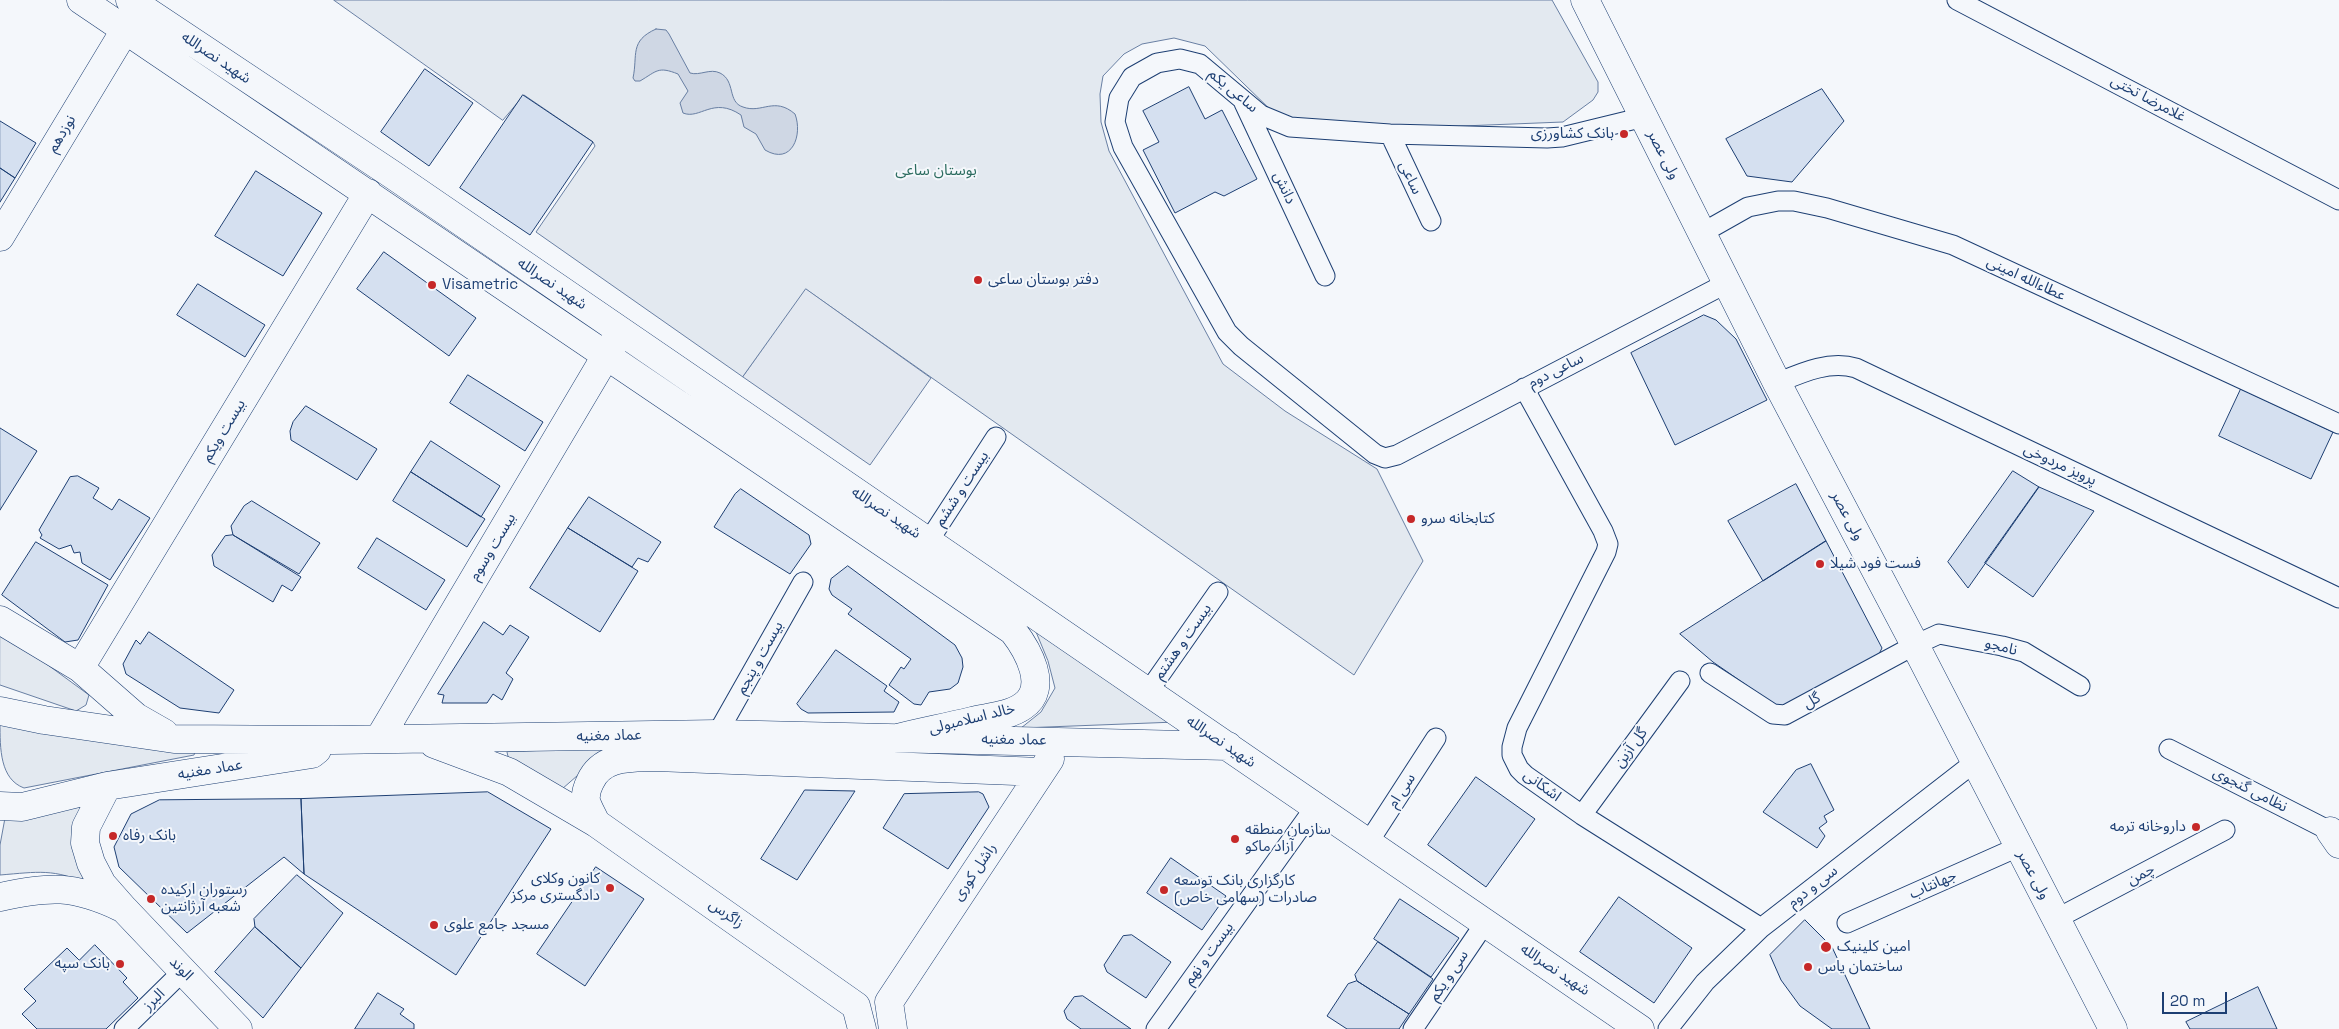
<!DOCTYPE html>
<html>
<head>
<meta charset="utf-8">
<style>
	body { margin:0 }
	#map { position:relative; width:2339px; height:1029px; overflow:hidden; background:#f4f7fb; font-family:"Space Grotesk",sans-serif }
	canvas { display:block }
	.scale { position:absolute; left:2162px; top:992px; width:65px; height:22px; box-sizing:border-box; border:2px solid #1d3f73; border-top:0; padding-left:6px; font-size:15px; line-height:18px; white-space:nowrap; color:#1d3f73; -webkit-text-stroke:4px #f4f7fb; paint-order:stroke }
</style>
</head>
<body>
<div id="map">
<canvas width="2339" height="1029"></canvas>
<div class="scale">20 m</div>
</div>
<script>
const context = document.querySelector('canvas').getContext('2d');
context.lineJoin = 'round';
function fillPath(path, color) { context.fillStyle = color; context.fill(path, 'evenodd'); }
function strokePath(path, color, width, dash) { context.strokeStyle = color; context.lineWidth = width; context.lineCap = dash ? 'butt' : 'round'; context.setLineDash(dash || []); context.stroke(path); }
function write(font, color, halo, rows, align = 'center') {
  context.font = font + ' "Space Grotesk","Noto Sans Arabic",sans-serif'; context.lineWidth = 4; context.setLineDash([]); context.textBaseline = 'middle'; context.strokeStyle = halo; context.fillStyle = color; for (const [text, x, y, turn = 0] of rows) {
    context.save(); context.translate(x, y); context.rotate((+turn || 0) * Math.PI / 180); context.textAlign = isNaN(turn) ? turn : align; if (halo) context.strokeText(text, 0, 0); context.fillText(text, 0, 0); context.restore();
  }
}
const green = new Path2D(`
	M 334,0 L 1552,0 L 1598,82 L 1598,92 L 1593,100 L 1563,122 L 1387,129 L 1279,118 L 1205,46 L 1174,38 L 1142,44 L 1124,54 L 1103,76 L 1100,94 L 1101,122 L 1109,151 L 1223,364 L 1285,411 L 1377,469 L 1423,561 L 1354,675 L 807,290 L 743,377 L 536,232 L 595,146 L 593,142 L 524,95 L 503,120 Z
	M 1033,624 L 1176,722 L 1021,728 L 1041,712 L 1055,688 L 1048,661 Z
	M 0,630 L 89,695 L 86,705 L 76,711 L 0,685 Z
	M 0,723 L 196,750 L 194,755 L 24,788 C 0,779 0,749 0,723 Z
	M 609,748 L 562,789 L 509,761 L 507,752 Z
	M 85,798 L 90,885 C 54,868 38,872 0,875 L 0,845 L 5,818 Z`);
fillPath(green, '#e3e9f0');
strokePath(green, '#687fa3', 1);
const parking = new Path2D(`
	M 806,289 L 931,378 L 870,465 L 743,377 Z`);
fillPath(parking, '#e3e8f0');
strokePath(parking, '#687fa3', 1);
const water = new Path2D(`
	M 656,29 L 666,30 L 669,34 L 690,73 C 700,76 710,68 720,73 C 736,81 727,102 743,107 C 762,114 774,96 795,114 C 803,135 792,166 765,150 L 756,134 L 744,127 L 741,115 C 713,96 700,120 683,113 L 680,103 L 688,91 L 678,74 C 658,66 657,71 640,81 L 635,81 L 633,78 C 638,55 629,41 656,29 Z`);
fillPath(water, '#cfd7e4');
strokePath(water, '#687fa3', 1);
const building = new Path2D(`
	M 425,69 L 473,103 L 429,166 L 381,132 Z
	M 1189,87 L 1205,119 L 1222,110 L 1257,179 L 1224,196 L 1215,192 L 1175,213 L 1143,150 L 1159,142 L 1143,111 Z
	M 1822,89 L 1844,121 L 1792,182 L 1747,176 L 1726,139 Z
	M 523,95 L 593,142 L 530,235 L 460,188 Z
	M 0,121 L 36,143 L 15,178 L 0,168 Z
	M 0,168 L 15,178 L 0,202 Z
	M 256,171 L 322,213 L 283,276 L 215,236 Z
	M 384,252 L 476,318 L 449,356 L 357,289 Z
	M 198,284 L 265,325 L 245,357 L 177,315 Z
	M 1704,315 L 1716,320 L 1736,339 L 1767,400 L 1675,445 L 1631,353 Z
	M 468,375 L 543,422 L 525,451 L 450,403 Z
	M 2241,389 L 2333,432 L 2311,479 L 2219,436 Z
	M 306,406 L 377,449 L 357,480 L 291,440 L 290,431 L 293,422 Z
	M 0,428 L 37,451 L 0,510 Z
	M 431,441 L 500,486 L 481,517 L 411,472 Z
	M 2013,471 L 2039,487 L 1968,588 L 1948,562 Z
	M 411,472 L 485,519 L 467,547 L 393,501 Z
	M 78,476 L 99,488 L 93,498 L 112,510 L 119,499 L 150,518 L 110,580 L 82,563 L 80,552 L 74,553 L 71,545 L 59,549 L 40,538 L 42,535 L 39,530 L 70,477 Z
	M 1796,484 L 1826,541 L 1763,581 L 1728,521 Z
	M 2039,487 L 2094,511 L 2033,597 L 1985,563 Z
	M 741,489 L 809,535 L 811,544 L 790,574 L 714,527 L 735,494 Z
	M 589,497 L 661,542 L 648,562 L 638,558 L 632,567 L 568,528 Z
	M 252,501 L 320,543 L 299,574 L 233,535 L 231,526 L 244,506 Z
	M 568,528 L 638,571 L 600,632 L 530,588 Z
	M 233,535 L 301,577 L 292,591 L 282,585 L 273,602 L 214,566 L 212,555 L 225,536 Z
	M 377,538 L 445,580 L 426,610 L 358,568 Z
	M 1826,541 L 1882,648 L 1877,658 L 1781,709 L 1713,662 L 1680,634 Z
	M 36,542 L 108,585 L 78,640 L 65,642 L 2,595 Z
	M 848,566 L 955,645 L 962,658 L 963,667 L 958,683 L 950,689 L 929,692 L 921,705 L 914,704 L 889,685 L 901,667 L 904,669 L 911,659 L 848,614 L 852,609 L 832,595 L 829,589 L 831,579 Z
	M 484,622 L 503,635 L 510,625 L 529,637 L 506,673 L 513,679 L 502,700 L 493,694 L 487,703 L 442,703 L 444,695 L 438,694 Z
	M 149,632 L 234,690 L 219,713 L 180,708 L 126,674 L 123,664 L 136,640 L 140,644 Z
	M 836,650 L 887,686 L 884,691 L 899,702 L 894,712 L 808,713 L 801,709 L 797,704 Z
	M 1811,764 L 1834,810 L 1824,816 L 1827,822 L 1819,828 L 1825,836 L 1817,848 L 1763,812 L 1796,770 Z
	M 1476,777 L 1535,819 L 1486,887 L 1428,845 Z
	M 805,790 L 855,791 L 797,880 L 761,859 Z
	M 488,792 L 551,829 L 456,975 L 304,874 L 301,799 Z
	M 979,792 L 983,794 L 989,807 L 948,869 L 883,828 L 904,794 Z
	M 301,799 L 304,874 L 284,857 L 187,933 L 119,867 L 114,847 L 131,814 L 159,800 Z
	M 1171,858 L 1226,896 L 1202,930 L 1147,893 Z
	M 596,867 L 644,899 L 585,986 L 537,954 Z
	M 297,875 L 343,913 L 301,968 L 255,927 L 254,919 Z
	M 1619,897 L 1692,948 L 1654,1003 L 1580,952 Z
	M 1400,899 L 1459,938 L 1431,977 L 1374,939 Z
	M 1805,920 L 1832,947 L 1870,1029 L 1832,1029 L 1800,1006 L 1781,980 L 1770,955 Z
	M 255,927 L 301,968 L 263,1018 L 215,972 Z
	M 1132,935 L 1171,962 L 1146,998 L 1107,972 L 1104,965 L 1123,936 Z
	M 1378,942 L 1433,979 L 1409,1014 L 1357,981 L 1355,975 Z
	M 95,945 L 127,978 L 123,982 L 138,998 L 106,1029 L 37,1029 L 22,1014 L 36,1001 L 24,989 L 67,948 L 79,960 Z
	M 1357,981 L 1409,1014 L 1399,1029 L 1347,1029 L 1327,1016 L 1348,984 Z
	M 2258,987 L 2277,1029 L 2190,1029 L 2186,1022 Z
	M 378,993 L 404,1009 L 400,1014 L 414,1024 L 414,1029 L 355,1029 Z
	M 1083,996 L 1131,1029 L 1081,1029 L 1067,1019 L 1064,1011 L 1074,997 Z`);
fillPath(building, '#d5e0f0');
strokePath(building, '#1d3f73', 1);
const street = new Path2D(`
	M 1957,0 L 2339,200
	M 1244,103 L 1325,276
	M 1644,117 L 1562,137 L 1547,138 L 1390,134 L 1290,127 L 1261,115 L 1200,64 L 1180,59 L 1157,63 L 1132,77 L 1119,98 L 1115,122 L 1123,147 L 1227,332 L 1241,346 L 1375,454 L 1385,458 L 1397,455 L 1727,283
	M 1390,134 L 1431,221
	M 1702,233 L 1748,207 L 1778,201 L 1794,201 L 1827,208 L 1953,245 L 2339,424
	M 1777,383 C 1801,373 1829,360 1856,368 L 2339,598
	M 1524,388 L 1603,531 L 1608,544 L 1606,552 L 1517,728 L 1512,747 L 1512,755 L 1519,769 L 1525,775 L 1582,815 L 1761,928
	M 928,542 L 996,437
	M 1710,673 L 1773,714 L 1785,715 L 1915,645 L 1939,634 L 2002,646 L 2024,652 L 2080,686
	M 1148,692 L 1218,592
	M 717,734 L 803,582
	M 2169,749 L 2330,831
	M 1582,815 L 1680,681
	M 1368,843 L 1436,738
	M 2056,919 L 2225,830
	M 1847,923 L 2018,847
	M 124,1029 L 183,971
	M 1156,1029 L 1315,807
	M 1413,1029 L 1485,923
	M 1668,1029 L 1705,982 L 1761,928 L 1975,762`);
const secondary = new Path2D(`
	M 81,0 L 1013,631 C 1027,649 1050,688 1023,706 C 1009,716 989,717 972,721 C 947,727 922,732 897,738
	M 130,0 L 393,175 L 1640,1029
	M 0,237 L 125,30
	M 0,620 L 80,668 L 136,717 L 164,733
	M 80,668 L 368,193
	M 0,711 L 44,720 L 174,739 L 333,740 L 717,734 L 1228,746
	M 379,739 L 616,339
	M 434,744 L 509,772 L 596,823 L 856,1006
	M 107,786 L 86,827 L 85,843 L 91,863 L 102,884 L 124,909 L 238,1029
	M 0,806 L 22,807 L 107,786 L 312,754 L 317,750
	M 596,823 C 593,816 588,808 586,801 C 585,794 587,788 590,782 C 602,755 631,758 656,757 L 1041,772
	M 2330,831 L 2339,844
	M 0,897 C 50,886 73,885 120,907
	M 889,1002 L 1050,759
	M 889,1002 L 893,1029
	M 856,1006 L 862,1029`);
const primary = new Path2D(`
	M 1585,0 L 1777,383 L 1915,645 L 2113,1029`);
strokePath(street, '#1d3f73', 21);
strokePath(secondary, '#1d3f73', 29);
strokePath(primary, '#1d3f73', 29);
strokePath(street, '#f4f7fb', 19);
strokePath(secondary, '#f4f7fb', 28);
strokePath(primary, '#f4f7fb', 28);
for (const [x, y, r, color] of [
	[1624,134,5,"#c62828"],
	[978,280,5,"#c62828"],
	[432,285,5,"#c62828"],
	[1411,519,5,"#c62828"],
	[1820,564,5,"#c62828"],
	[2196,827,5,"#c62828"],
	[113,836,5,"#c62828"],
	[1235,839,5,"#c62828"],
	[610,888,5,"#c62828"],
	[1164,890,5,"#c62828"],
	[151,899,5,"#c62828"],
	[434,925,5,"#c62828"],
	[1826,947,6,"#c62828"],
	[120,964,5,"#c62828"],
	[1808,967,5,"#c62828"]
]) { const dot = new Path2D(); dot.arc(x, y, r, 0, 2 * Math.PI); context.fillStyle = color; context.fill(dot); strokePath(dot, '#f4f7fb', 2); }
write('15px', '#1d3f73', '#f4f7fb', [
	["شهید نصرالله",216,58,34],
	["ساعی یکم",1233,91,40],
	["غلامرضا تختی",2148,99,28],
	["نوزدهم",62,134,-59],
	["ولی عصر",1663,155,63],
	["ساعی",1410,178,65],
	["دانش",1284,188,65],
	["عطاءالله امینی",2026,279,25],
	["شهید نصرالله",552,284,34],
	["ساعی دوم",1556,371,-27],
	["بیست ویکم",224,431,-59],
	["پرویز مردوخی",2060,465,25],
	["بیست و ششم",962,489,-57],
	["شهید نصرالله",886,513,34],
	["ولی عصر",1847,516,62],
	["بیست وسوم",493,547,-59],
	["بیست و هشتم",1183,642,-55],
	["نامجو",2001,647,14],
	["بیست و پنجم",760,658,-61],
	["گل",1812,701,-29],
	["خالد اسلامبولی",972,719,-14],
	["عماد مغنیه",609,736,-1],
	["عماد مغنیه",1014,740,1],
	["شهید نصرالله",1221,742,34],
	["گل آزین",1631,748,-54],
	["عماد مغنیه",210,770,-9],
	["اشکانی",1542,786,36],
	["نظامی گنجوی",2250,790,27],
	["سی ام",1402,791,-57],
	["راشل کوری",975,872,-56],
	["ولی عصر",2033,875,62],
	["چمن",2141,875,-28],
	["جهانتاب",1933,885,-24],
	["سی و دوم",1813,887,-38],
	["زاگرس",726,914,35],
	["بیست و نهم",1209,954,-54],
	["الوند",181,969,46],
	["شهید نصرالله",1555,970,34],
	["سی و یکم",1449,976,-56],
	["البرز",154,1000,-44]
]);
write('15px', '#1d3f73', '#f4f7fb', [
	["بانک کشاورزی",1614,134,"right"],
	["دفتر بوستان ساعی",988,280],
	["Visametric",442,285],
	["کتابخانه سرو",1421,519],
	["فست فود شیلا",1830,564],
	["داروخانه ترمه",2186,827,"right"],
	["سازمان منطقه",1245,830],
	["آزاد ماکو",1245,847],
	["بانک رفاه",123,836],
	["کانون وکلای",600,879,"right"],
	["دادگستری مرکز",600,896,"right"],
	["کارگزاری بانک توسعه",1174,881],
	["صادرات (سهامی خاص)",1174,898],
	["رستوران ارکیده",161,890],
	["شعبه آرژانتین",161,907],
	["مسجد جامع علوی",444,925],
	["امین کلینیک",1837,947],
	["بانک سپه",110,964,"right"],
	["ساختمان یاس",1818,967]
], 'left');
write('15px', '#2c6c60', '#f4f7fb', [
	["بوستان ساعی",936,171]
]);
</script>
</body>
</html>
